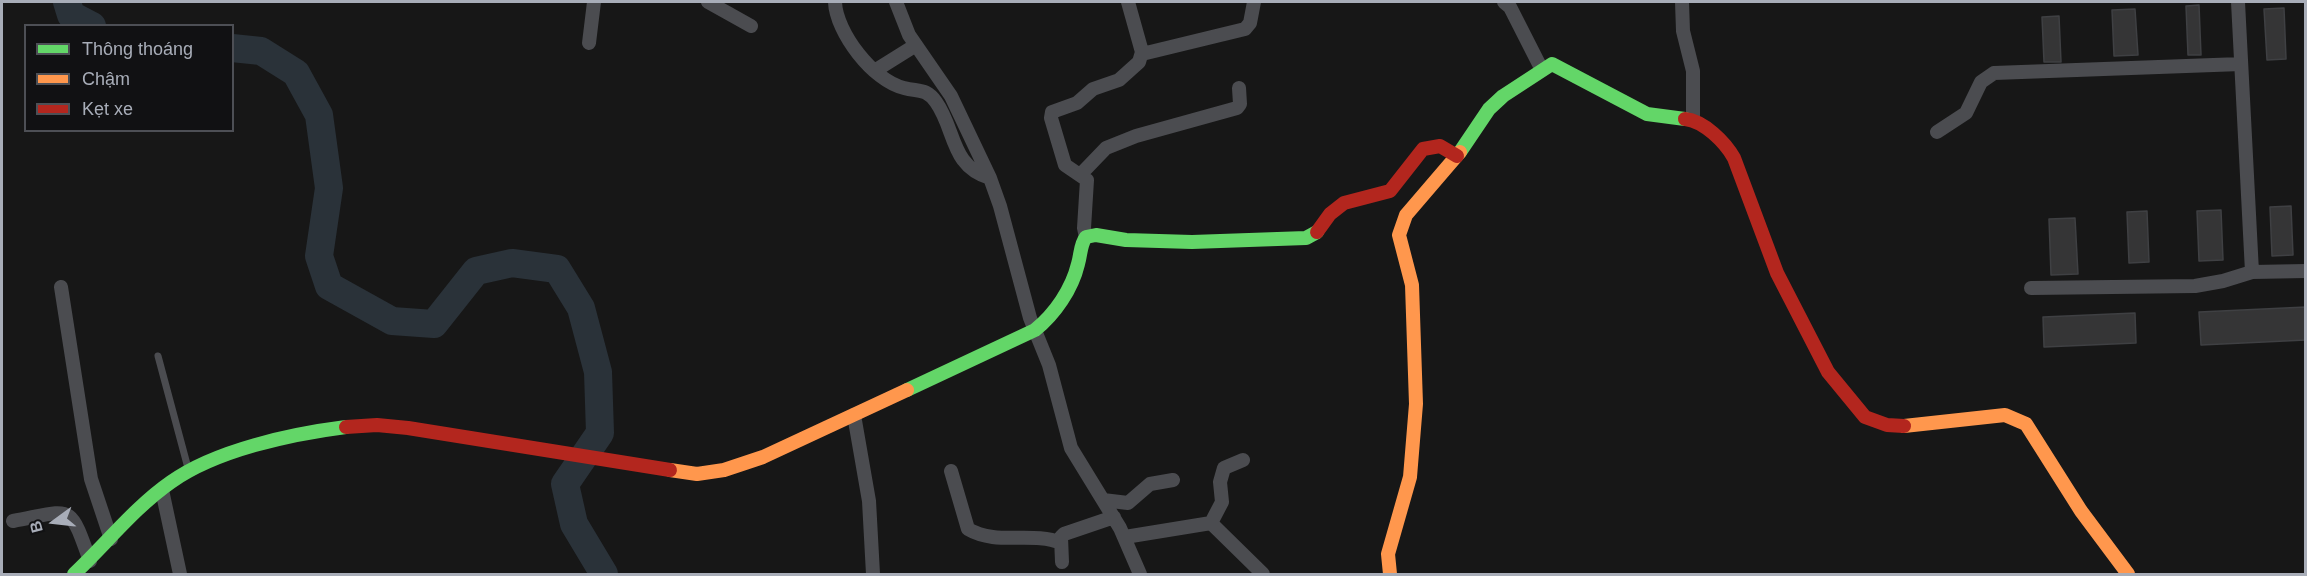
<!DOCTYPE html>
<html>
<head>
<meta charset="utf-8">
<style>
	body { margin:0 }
	#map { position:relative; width:2307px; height:576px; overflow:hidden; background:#171717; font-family:Arial,sans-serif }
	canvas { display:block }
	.frame { position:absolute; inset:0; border:3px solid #a8adb8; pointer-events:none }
	.legend { position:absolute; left:24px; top:24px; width:210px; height:108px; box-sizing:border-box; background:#111113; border:2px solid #4d4f55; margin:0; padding:8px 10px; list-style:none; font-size:18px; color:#a8adb8 }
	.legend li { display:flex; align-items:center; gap:12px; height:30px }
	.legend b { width:30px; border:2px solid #4d4f55 }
	.north { position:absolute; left:24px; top:492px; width:60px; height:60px; -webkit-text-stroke:4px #111113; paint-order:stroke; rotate:255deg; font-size:16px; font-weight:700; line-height:24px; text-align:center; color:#a8adb8 }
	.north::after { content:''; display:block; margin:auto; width:21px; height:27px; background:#a8adb8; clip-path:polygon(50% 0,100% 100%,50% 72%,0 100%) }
</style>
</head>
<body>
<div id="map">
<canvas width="2307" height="576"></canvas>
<div class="frame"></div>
<ul class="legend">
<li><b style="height:8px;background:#63d668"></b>Thông thoáng</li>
<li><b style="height:8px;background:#ff974d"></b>Chậm</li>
<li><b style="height:8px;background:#b3261e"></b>Kẹt xe</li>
</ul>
<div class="north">B</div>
</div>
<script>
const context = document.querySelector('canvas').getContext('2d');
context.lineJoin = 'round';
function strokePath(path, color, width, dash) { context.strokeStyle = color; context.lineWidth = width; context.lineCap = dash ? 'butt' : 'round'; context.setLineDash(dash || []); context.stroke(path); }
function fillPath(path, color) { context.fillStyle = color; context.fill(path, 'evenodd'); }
strokePath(new Path2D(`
	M 67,2 L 71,15 L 92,26
	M 232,48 L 261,51 L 296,73 L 319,115 L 329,188 L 319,256 L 329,286 L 392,321 L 434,324 L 476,271 L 512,263 L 557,269 L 581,308 L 598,372 L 600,433 L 565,484 L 574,524 L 604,574`), '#2a3239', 28);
const building = new Path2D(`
	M 2199,5 L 2201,55 L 2188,55 L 2186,6 Z
	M 2284,8 L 2286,59 L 2267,60 L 2264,9 Z
	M 2135,9 L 2138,55 L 2114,56 L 2112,10 Z
	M 2059,16 L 2061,62 L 2044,62 L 2042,17 Z
	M 2291,206 L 2293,255 L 2272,256 L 2270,207 Z
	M 2221,210 L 2223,260 L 2199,261 L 2197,211 Z
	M 2147,211 L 2149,262 L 2129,263 L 2127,212 Z
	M 2075,218 L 2078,274 L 2051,275 L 2049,219 Z
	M 2306,307 L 2306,340 L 2201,345 L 2199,312 Z
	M 2135,313 L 2136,343 L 2044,347 L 2043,317 Z`);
fillPath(building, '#353536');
strokePath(building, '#3f4043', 1.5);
strokePath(new Path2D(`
	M 158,356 L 188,468`), '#4b4c50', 7);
strokePath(new Path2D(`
	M 708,2 L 751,26
	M 835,2 C 836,32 873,81 904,88 C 919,92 926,88 936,102 C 956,130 950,166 990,178
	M 896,2 L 909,35 L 951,96 L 990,178 L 1000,206 L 1030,318 L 1049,365 L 1071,448 L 1120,528 L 1140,574
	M 1504,2 L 1510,7 L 1541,68
	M 1682,2 L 1683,31 L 1693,71 L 1693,120
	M 2238,2 L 2252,272
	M 589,43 L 594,2
	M 1142,54 L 1245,29 L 1250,23 L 1254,2
	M 876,70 L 916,45
	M 1937,132 L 1966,113 L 1981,82 L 1994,73 L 2241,64
	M 1081,174 L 1106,148 L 1136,136 L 1237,108 L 1240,104 L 1239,88
	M 1086,237 L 1084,228 L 1087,180 L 1065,165 L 1051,118 L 1052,112 L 1077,103 L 1093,89 L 1119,80 L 1139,62 L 1142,52 L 1128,2
	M 61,287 L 91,479 L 111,539
	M 2031,288 L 2195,286 L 2223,281 L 2252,272 L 2306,271
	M 854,415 L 869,501 L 873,574
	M 951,471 L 968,529 C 997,546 1032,531 1061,543
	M 162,490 L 180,574
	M 1103,500 L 1128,503 L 1150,484 L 1173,480
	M 13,521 C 73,510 69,502 90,561
	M 1211,523 L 1263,574
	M 1125,537 L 1211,523 L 1222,502 L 1220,482 L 1224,468 L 1243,460
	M 1062,562 L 1061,537 L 1064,534 L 1114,517`), '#4b4c50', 14);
strokePath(new Path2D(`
	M 1460,152 L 1489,109 L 1503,96 L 1552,64 L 1647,114 L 1685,119
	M 907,390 L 1035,330 C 1055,314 1072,289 1078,264 C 1081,254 1080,245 1086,237 L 1096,235 L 1126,240 L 1192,242 L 1306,238 L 1317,232
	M 74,574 C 106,544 135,507 171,482 C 216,450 291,434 346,427`), '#63d668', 14);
strokePath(new Path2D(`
	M 1904,426 L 2005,415 L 2026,424 L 2081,511 L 2128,574
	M 670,470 L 697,474 L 724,470 L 763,457 L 907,390
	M 1390,574 L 1388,554 L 1410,477 L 1416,404 L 1412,285 L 1399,235 L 1406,215 L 1460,152`), '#ff974d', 14);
strokePath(new Path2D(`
	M 1685,119 C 1704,121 1725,142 1734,158 L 1777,273 L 1828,372 L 1865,417 L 1887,425 L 1904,426
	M 1317,232 L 1330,214 L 1344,203 L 1390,191 L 1423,149 L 1440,146 L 1457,156
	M 346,427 L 377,425 L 408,428 L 670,470`), '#b3261e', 14);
</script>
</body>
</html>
